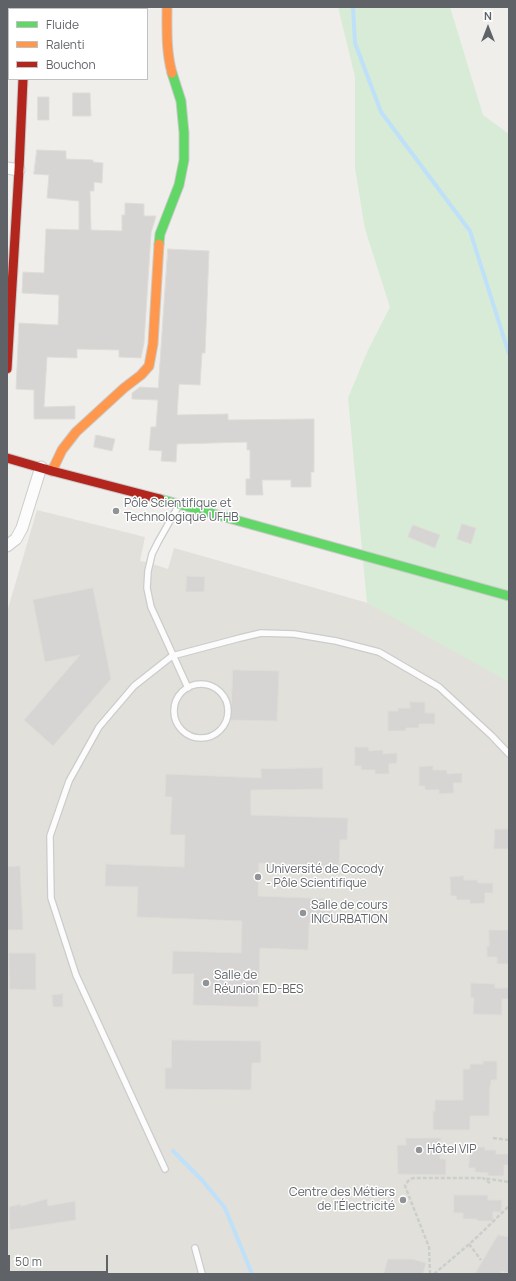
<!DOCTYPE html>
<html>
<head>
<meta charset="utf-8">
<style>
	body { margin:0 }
	#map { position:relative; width:516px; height:1281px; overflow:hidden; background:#efeeea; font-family:Manrope,sans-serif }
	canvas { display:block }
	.frame { position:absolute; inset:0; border:8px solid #5f6368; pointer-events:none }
	.legend { position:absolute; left:8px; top:8px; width:140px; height:72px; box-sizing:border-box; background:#fff; border:1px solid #bfc1c3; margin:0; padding:5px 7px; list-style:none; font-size:12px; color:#5f6368 }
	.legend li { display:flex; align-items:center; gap:8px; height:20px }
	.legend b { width:20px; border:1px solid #bfc1c3 }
	.north { position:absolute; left:468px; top:8px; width:40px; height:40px; -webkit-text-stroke:3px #fff; paint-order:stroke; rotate:0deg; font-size:11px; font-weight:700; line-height:16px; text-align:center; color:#5f6368 }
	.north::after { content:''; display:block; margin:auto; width:14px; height:18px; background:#5f6368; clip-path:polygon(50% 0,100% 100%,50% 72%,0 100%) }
	.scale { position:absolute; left:8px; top:1255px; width:100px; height:18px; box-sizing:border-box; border:2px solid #5f6368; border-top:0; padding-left:5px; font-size:12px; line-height:14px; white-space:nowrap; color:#5f6368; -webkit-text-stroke:3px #fff; paint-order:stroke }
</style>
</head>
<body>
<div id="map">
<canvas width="516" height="1281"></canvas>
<div class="frame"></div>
<ul class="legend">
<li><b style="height:5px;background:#63d668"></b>Fluide</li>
<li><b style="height:5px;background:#ff974d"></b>Ralenti</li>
<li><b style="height:5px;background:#b3261e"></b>Bouchon</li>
</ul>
<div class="north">N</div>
<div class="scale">50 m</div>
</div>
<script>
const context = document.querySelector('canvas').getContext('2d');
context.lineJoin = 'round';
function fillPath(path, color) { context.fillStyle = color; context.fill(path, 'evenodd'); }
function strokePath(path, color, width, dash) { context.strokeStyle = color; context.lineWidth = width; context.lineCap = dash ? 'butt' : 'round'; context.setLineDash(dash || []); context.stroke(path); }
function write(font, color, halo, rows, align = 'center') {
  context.font = font + ' Manrope,sans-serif'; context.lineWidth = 3; context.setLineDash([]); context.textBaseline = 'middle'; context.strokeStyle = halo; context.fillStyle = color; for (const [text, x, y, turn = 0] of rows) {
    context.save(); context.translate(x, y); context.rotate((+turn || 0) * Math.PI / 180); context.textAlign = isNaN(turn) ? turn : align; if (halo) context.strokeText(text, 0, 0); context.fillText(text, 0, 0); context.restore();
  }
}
fillPath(new Path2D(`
	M 37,510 L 145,537 L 140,561 L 150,563 L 168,569 L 174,548 L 509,643 L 509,1274 L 7,1274 L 7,612 Z`), '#e2e0da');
fillPath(new Path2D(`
	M 338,7 L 450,7 L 483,115 L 509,134 L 509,682 L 367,603 L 348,398 L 368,350 L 390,307 L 365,229 L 355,168 L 355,77 Z`), '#d8ebd6');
strokePath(new Path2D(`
	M 353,7 L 355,43 L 381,112 L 470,231 L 509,354
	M 173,1151 L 202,1180 L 225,1208 L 252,1274`), '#bfe0f9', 4);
const building = new Path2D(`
	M 73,93 L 90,93 L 91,116 L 73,116 Z
	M 38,97 L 49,97 L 49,120 L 38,120 Z
	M 37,150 L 66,151 L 66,159 L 93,160 L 93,162 L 103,163 L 102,183 L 94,182 L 94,191 L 90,191 L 91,230 L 122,231 L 122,215 L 125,215 L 125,203 L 144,204 L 144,216 L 156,216 L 151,233 L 144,343 L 141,358 L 119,357 L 119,350 L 77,349 L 77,358 L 47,357 L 44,407 L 75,406 L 75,419 L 34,419 L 34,390 L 16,389 L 19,323 L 58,325 L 59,295 L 22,293 L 23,272 L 44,273 L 46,229 L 79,230 L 79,201 L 47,198 L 49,175 L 34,174 Z
	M 168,249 L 209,251 L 205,353 L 202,353 L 200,385 L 179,384 L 177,415 L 228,414 L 228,420 L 314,419 L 314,472 L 311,472 L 311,487 L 291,487 L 291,480 L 262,480 L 263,495 L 246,495 L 246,479 L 250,479 L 250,450 L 247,450 L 247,442 L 177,444 L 176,462 L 161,461 L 162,451 L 149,450 L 151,427 L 156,427 L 158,400 L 132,399 L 132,393 L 140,387 L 158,388 Z
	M 96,435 L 115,439 L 112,451 L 94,447 Z
	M 462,524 L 476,528 L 471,544 L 457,539 Z
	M 413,525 L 440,535 L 435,548 L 408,537 Z
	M 187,576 L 205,577 L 204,592 L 186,592 Z
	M 93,588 L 111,679 L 53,746 L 24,720 L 80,655 L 45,662 L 33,600 Z
	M 233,670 L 279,671 L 277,721 L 231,720 Z
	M 410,702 L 425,702 L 425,713 L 435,713 L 435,724 L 419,724 L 419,728 L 406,728 L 406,731 L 388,731 L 388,711 L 398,711 L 398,708 L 410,708 Z
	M 355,747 L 368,747 L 369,751 L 383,750 L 383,754 L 397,753 L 397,763 L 389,764 L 389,774 L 375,774 L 375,770 L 361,770 L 361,766 L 355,766 Z
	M 433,766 L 433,770 L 447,770 L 447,774 L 462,773 L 462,783 L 453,783 L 454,793 L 439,794 L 439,790 L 425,790 L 425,786 L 419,786 L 419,767 Z
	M 323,768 L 323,789 L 251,790 L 251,815 L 348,818 L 347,840 L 340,840 L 339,866 L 259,863 L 258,896 L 332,899 L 331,924 L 309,923 L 308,950 L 260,948 L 258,1007 L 193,1005 L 194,974 L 172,974 L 173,951 L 241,953 L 242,921 L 137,917 L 138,887 L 105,886 L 106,864 L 184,867 L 185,835 L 170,835 L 172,797 L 165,797 L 166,774 L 261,778 L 261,769 Z
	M 495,829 L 509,829 L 509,849 L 494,849 Z
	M 20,866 L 23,930 L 7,930 L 7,867 Z
	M 464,876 L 464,880 L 478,880 L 478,883 L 493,883 L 493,893 L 485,893 L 485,903 L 470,904 L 470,900 L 457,900 L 456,896 L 451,896 L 450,877 Z
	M 489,930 L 509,930 L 509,964 L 497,964 L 497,957 L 487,957 L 487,946 L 489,946 Z
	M 9,953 L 36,953 L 36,990 L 10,989 Z
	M 471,983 L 495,984 L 495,988 L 509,988 L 509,999 L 502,999 L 502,1015 L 473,1014 L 474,998 L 471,998 Z
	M 63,994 L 63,1007 L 53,1007 L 52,995 Z
	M 172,1040 L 261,1041 L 261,1063 L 252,1063 L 251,1090 L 165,1089 L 165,1068 L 171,1068 Z
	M 483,1061 L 497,1061 L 497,1080 L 491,1080 L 491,1085 L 490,1085 L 489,1116 L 470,1116 L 470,1130 L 433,1130 L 433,1111 L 435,1111 L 435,1100 L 463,1100 L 463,1069 L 470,1069 L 470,1064 L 483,1064 Z
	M 406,1138 L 441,1138 L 440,1159 L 446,1159 L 446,1175 L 398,1174 L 397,1145 L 406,1145 Z
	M 470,1147 L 485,1147 L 485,1150 L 496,1150 L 496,1154 L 509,1154 L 509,1165 L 504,1165 L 504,1176 L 488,1176 L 488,1173 L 475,1172 L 475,1168 L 469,1168 Z
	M 454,1195 L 488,1195 L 488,1200 L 502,1200 L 501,1212 L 493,1212 L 493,1221 L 477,1221 L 477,1219 L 463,1219 L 463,1213 L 454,1213 Z
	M 47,1199 L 48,1206 L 75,1201 L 76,1220 L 10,1230 L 9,1207 L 21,1204 L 21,1206 Z
	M 498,1235 L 509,1237 L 509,1273 L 501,1271 L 501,1274 L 475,1274 Z
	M 388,1259 L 412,1259 L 426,1263 L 423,1274 L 384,1274 Z`);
fillPath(building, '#d6d5d3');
strokePath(building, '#deddd9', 1);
const lane = new Path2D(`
	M 179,505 L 158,542 L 152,554 L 148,571 L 147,588 L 151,607 L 188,688
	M174 711a27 27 0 1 1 54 0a27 27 0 1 1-54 0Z
	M 165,1169 L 76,975 L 51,898 L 50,836 L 69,781 L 99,727 L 134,686 L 172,656 L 240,638 L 261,633 L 294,634 L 336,641 L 379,652 L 439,687 L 492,736 L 509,754
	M 195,1248 L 202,1274`);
const street = new Path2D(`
	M 24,9 L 25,7
	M 7,168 L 19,170
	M 7,546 L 16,539 L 22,528 L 41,467`);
const fast = new Path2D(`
	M 159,244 L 160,234 L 179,185 L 184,160 L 184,133 L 181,101 L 172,73
	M 160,499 L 509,596`);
const slow = new Path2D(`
	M 167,7 C 167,30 166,51 172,73
	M 52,471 L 62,450 L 76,432 L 124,388 L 141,375 L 149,366 L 153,344 L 159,244`);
const jam = new Path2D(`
	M 7,369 L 19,170 L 23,79
	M 7,458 L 52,471 L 160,499`);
strokePath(lane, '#cbcccc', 8);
strokePath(street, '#cbcccc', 13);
strokePath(fast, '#cacacb', 11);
strokePath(slow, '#cacacb', 11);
strokePath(jam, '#cacacb', 11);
strokePath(new Path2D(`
	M 493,1138 L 509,1140
	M 490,1183 L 483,1178 L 509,1182
	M 469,1244 L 481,1260
	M 430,1274 L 429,1247 L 405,1186 L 408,1181 L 413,1178 L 483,1178
	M 434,1274 L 474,1240 L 509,1206`), '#cacfcc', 2.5, [4, 2]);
strokePath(lane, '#fdfcfc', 5.5);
strokePath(street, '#fdfcfc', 11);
strokePath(fast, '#63d668', 9);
strokePath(slow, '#ff974d', 9);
strokePath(jam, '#b3261e', 9);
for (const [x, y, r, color] of [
	[116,511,4,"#919496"],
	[258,877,4,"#919496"],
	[303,913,4,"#919496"],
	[206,983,4,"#919496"],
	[419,1150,4,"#919496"],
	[403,1200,4,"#919496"]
]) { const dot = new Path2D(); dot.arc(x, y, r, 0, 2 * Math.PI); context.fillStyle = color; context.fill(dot); strokePath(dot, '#fff', 1.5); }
write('12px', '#5f6368', '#fff', [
	["Pôle Scientifique et",124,504],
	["Technologique UFHB",124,518],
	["Université de Cocody",266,870],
	["- Pôle Scientifique",266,884],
	["Salle de cours",311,906],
	["INCURBATION",311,920],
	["Salle de",214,976],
	["Réunion ED-BES",214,990],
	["Hôtel VIP",427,1150],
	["Centre des Métiers",395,1193,"right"],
	["de l'Électricité",395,1207,"right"]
], 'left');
</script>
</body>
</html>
